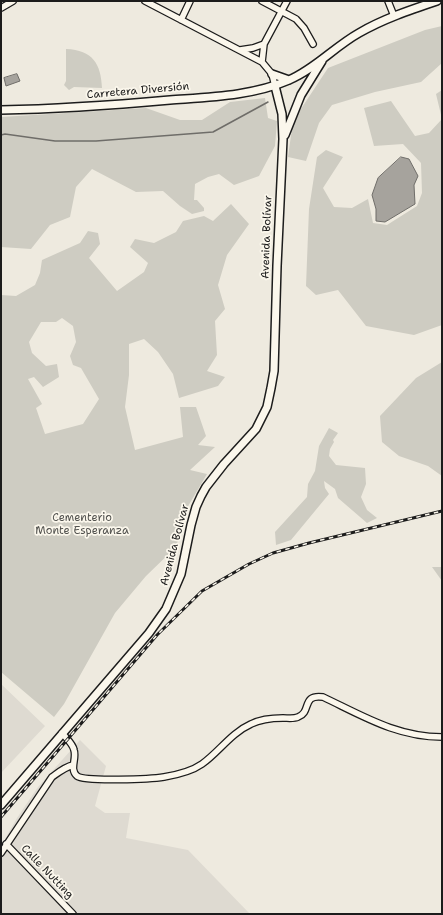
<!DOCTYPE html>
<html>
<head>
<meta charset="utf-8">
<style>
	body { margin:0 }
	#map { position:relative; width:443px; height:915px; overflow:hidden; background:#eeeadf; font-family:"Shantell Sans",sans-serif }
	canvas { display:block }
	.frame { position:absolute; inset:0; border:2px solid #1c1c1c; pointer-events:none }
</style>
</head>
<body>
<div id="map">
<canvas width="443" height="915"></canvas>
<div class="frame"></div>
</div>
<script>
const context = document.querySelector('canvas').getContext('2d');
context.lineJoin = 'round';
function fillPath(path, color) { context.fillStyle = color; context.fill(path, 'evenodd'); }
function strokePath(path, color, width, dash) { context.strokeStyle = color; context.lineWidth = width; context.lineCap = dash ? 'butt' : 'round'; context.setLineDash(dash || []); context.stroke(path); }
function write(font, color, halo, rows, align = 'center') {
  context.font = font + ' "Shantell Sans",sans-serif'; context.lineWidth = 3.5; context.setLineDash([]); context.textBaseline = 'middle'; context.strokeStyle = halo; context.fillStyle = color; for (const [text, x, y, turn = 0] of rows) {
    context.save(); context.translate(x, y); context.rotate((+turn || 0) * Math.PI / 180); context.textAlign = isNaN(turn) ? turn : align; if (halo) context.strokeText(text, 0, 0); context.fillText(text, 0, 0); context.restore();
  }
}
fillPath(new Path2D(`
	M 1,684 L 45,726 L 1,773 Z
	M 80,740 L 106,766 L 95,806 L 105,813 L 130,813 L 126,838 L 188,850 L 250,914 L 1,914 L 1,846 L 17,818 L 38,787 Z`), '#dedad1');
fillPath(new Path2D(`
	M 442,26 L 442,63 L 421,82 L 375,92 L 332,105 L 319,123 L 306,161 L 288,157 L 293,121 L 328,68 L 425,30 Z
	M 66,49 C 93,50 101,64 102,88 L 74,87 L 69,90 L 64,85 L 66,81 Z
	M 442,90 L 442,325 L 414,335 L 366,326 L 338,290 L 316,295 L 306,286 L 309,209 L 317,157 L 326,150 L 343,157 L 323,188 L 334,207 L 352,208 L 368,199 L 373,223 L 387,225 L 417,206 L 422,193 L 421,163 L 403,144 L 374,146 L 364,108 L 391,101 L 415,136 L 429,133 L 442,119 L 436,94 Z
	M 265,98 L 268,118 L 277,121 L 275,146 L 259,176 L 234,185 L 219,174 L 208,177 L 195,184 L 194,200 L 197,200 L 204,208 L 204,211 L 192,214 L 180,206 L 163,191 L 136,192 L 92,169 L 76,187 L 70,217 L 50,225 L 31,249 L 1,247 L 1,117 L 146,108 L 180,120 L 202,120 L 230,102 Z
	M 231,204 L 249,224 L 227,255 L 218,285 L 225,309 L 215,321 L 217,355 L 207,371 L 225,377 L 218,386 L 179,398 L 173,374 L 158,352 L 144,339 L 129,344 L 129,375 L 125,407 L 135,450 L 183,437 L 180,407 L 196,407 L 206,436 L 198,445 L 215,447 L 190,470 L 207,474 L 187,508 L 176,547 L 146,576 L 115,613 L 64,704 L 54,717 L 1,672 L 1,295 L 16,296 L 35,285 L 40,273 L 42,260 L 80,243 L 88,231 L 98,233 L 100,244 L 89,258 L 117,291 L 144,272 L 148,263 L 130,247 L 135,239 L 154,243 L 176,232 L 183,221 L 204,216 L 213,221 ZM 62,318 L 73,326 L 76,342 L 70,356 L 73,365 L 81,368 L 99,399 L 83,424 L 45,434 L 36,408 L 42,404 L 28,379 L 34,377 L 43,387 L 59,377 L 57,364 L 46,366 L 32,353 L 29,342 L 41,322 L 56,322 Z
	M 442,362 L 442,476 L 428,466 L 399,456 L 382,442 L 380,416 L 416,378 Z
	M 329,428 L 338,433 L 333,440 L 334,442 L 330,449 L 329,456 L 336,465 L 365,468 L 366,484 L 361,497 L 367,510 L 377,518 L 367,523 L 338,498 L 335,489 L 324,481 L 325,488 L 329,494 L 291,540 L 276,545 L 275,532 L 307,497 L 308,484 L 315,471 L 319,446 Z
	M 432,567 L 442,567 L 442,581 Z`), '#ceccc2');
const water = new Path2D(`
	M 17,74 L 20,81 L 6,86 L 4,78 Z
	M 401,157 L 409,159 L 418,176 L 414,185 L 415,204 L 385,222 L 376,221 L 376,209 L 372,195 L 378,178 Z`);
fillPath(water, '#a6a39d');
strokePath(water, '#6f6d69', 1);
strokePath(new Path2D(`
	M 1,135 L 5,134 L 55,141 L 96,141 L 213,132 L 268,102`), '#6f6d69', 1.5);
const minor = new Path2D(`
	M 145,1 L 262,62 L 272,74 L 275,86
	M 262,1 L 296,19 L 304,28 L 313,44
	M 388,1 L 394,16
	M 1,8 L 13,1
	M 181,20 L 190,1
	M 240,50 L 253,48 L 264,44
	M 262,62 L 264,44 L 287,1
	M 62,733 C 66,738 73,744 74,750 C 77,759 69,769 77,776 C 85,782 152,779 164,777 C 176,775 192,771 202,764 C 219,752 231,733 251,724 C 261,719 272,718 283,718 C 288,718 294,719 298,717 C 312,712 301,694 323,697 C 363,716 397,737 442,737
	M 6,844 L 73,914
	M 1,853 L 52,777 C 59,772 65,767 73,765`);
const major = new Path2D(`
	M 272,74 L 289,80
	M 1,110 C 58,109 114,105 170,100 C 210,97 252,96 289,80 C 315,69 334,47 359,33 C 383,19 410,10 437,1
	M 285,135 L 301,95 L 322,61
	M 1,805 L 149,633 L 166,609 L 181,574 L 191,525 L 196,507 L 201,496 L 206,487 L 224,464 L 256,429 L 267,407 L 271,388 L 274,371 L 277,266 L 283,139 L 282,114 L 275,86`);
strokePath(minor, '#1c1c1c', 8);
strokePath(major, '#1c1c1c', 10);
strokePath(minor, '#fbf7ec', 5.5);
strokePath(major, '#fbf7ec', 7);
const rail = new Path2D(`
	M 1,817 L 157,635 L 202,591 L 249,564 L 273,553 L 309,543 L 442,511`);
strokePath(rail, '#1c1c1c', 3);
strokePath(rail, '#fbf7ec', 1.5, [4.5]);
write('11px', '#1c1c1c', '#fbf7ec', [
	["Carretera Diversión",138,91,-5],
	["Avenida Bolívar",267,237,-88],
	["Avenida Bolívar",175,545,-75],
	["Calle Nutting",47,872,46]
]);
write('11px', '#51514e', '#fbf7ec', [
	["Cementerio",82,518],
	["Monte Esperanza",82,531]
]);
</script>
</body>
</html>
